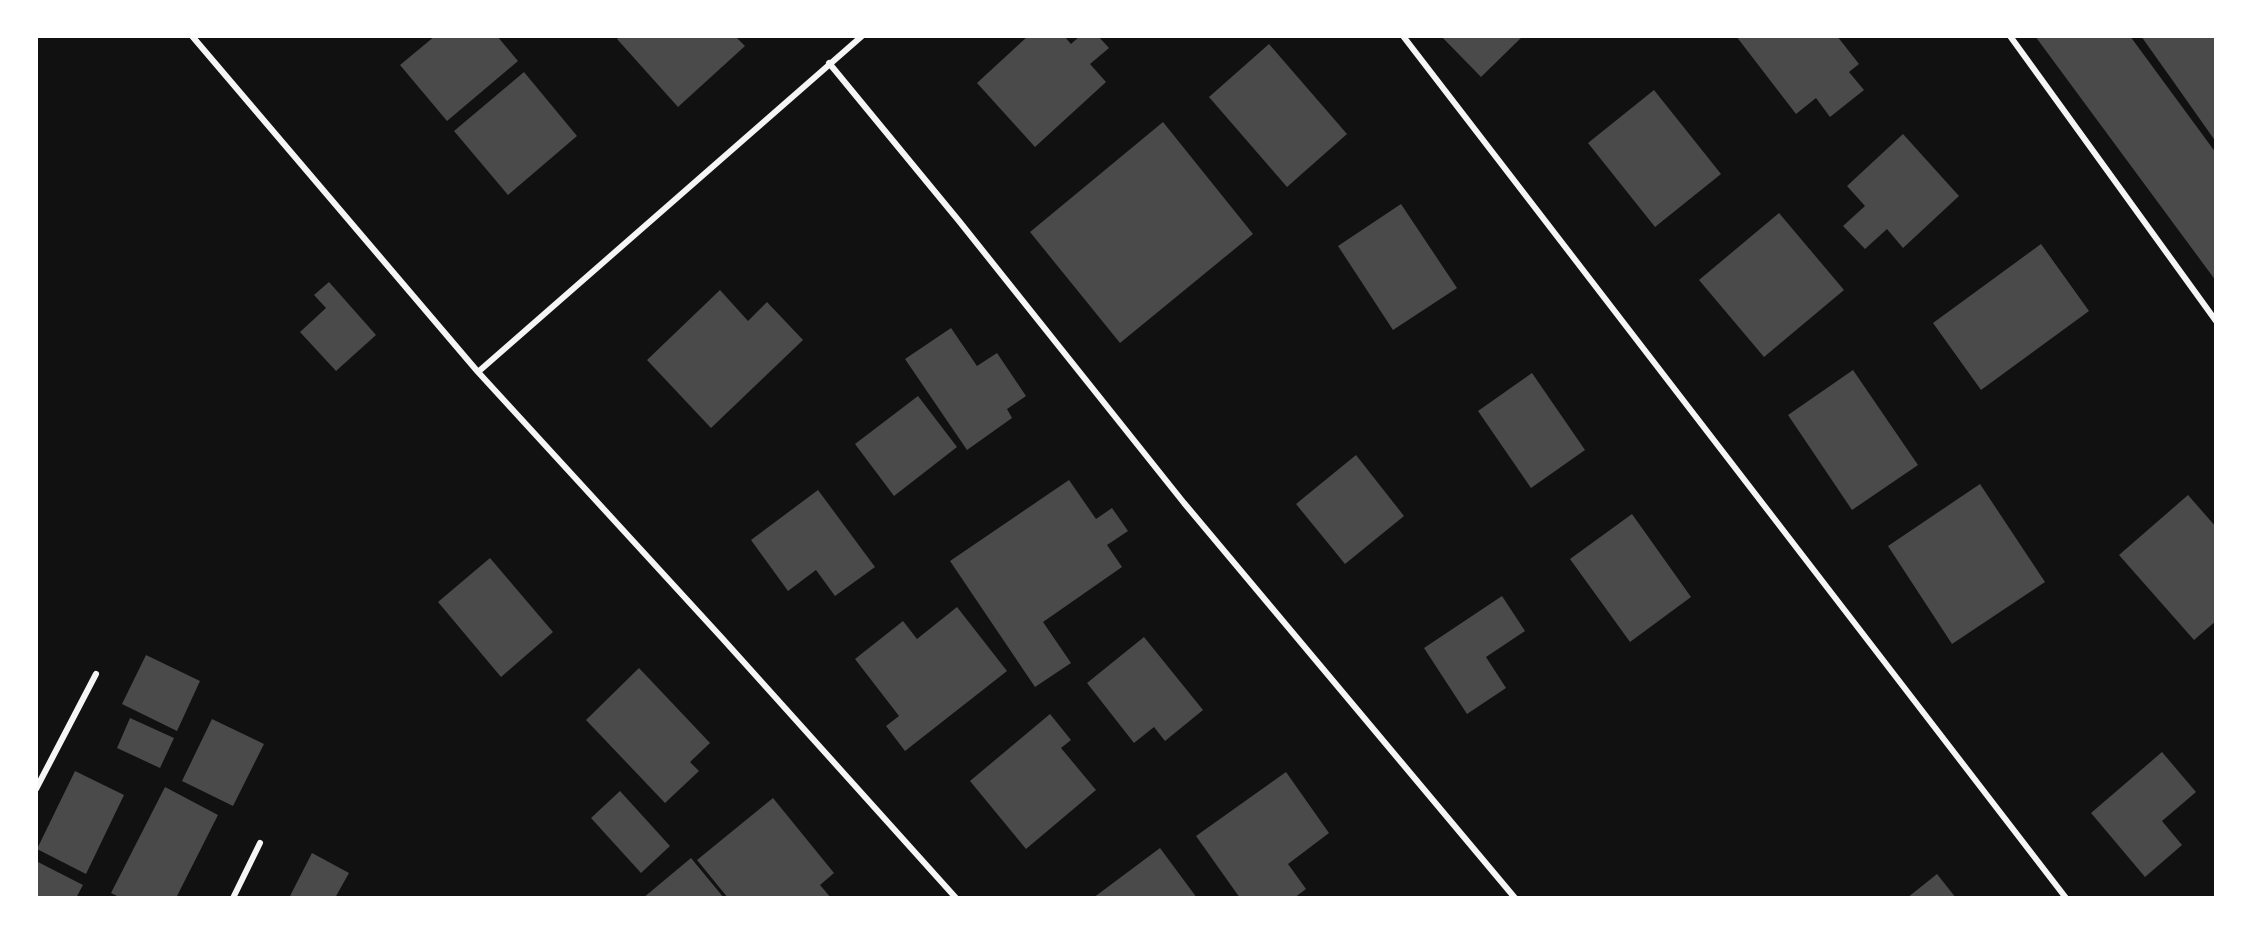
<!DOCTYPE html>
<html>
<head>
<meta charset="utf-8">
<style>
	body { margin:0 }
	#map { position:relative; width:2252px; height:934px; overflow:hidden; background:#111; font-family:"Source Serif 4",serif }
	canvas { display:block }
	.frame { position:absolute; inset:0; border:38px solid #fff; pointer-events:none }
</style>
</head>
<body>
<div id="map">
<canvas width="2252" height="934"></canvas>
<div class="frame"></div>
</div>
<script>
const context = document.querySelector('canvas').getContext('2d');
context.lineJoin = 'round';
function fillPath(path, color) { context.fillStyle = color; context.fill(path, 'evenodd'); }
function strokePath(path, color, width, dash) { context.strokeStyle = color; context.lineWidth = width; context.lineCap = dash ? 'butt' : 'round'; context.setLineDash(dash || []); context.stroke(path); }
fillPath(new Path2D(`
	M 435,36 L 497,36 L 518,61 L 447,121 L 400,65 Z
	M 621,36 L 735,36 L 745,46 L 678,107 L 617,39 Z
	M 1028,36 L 1064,36 L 1071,44 L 1080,36 L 1098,36 L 1109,48 L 1090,64 L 1106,82 L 1035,147 L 977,83 Z
	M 1441,36 L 1523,36 L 1481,77 Z
	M 1736,36 L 1837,36 L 1859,64 L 1849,72 L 1864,90 L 1830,117 L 1816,98 L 1796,114 Z
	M 2035,36 L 2130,36 L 2216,153 L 2216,281 Z
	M 2141,36 L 2216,36 L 2216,142 L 2173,81 Z
	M 1269,44 L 1347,134 L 1287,187 L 1209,97 Z
	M 524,72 L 577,136 L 508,195 L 454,131 Z
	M 1654,90 L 1721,174 L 1655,227 L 1588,143 Z
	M 1163,122 L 1253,234 L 1120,343 L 1030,232 Z
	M 1903,134 L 1959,196 L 1903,248 L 1887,229 L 1865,249 L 1843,226 L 1865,206 L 1847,186 Z
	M 1401,204 L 1457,288 L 1393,330 L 1338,246 Z
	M 1779,213 L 1844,290 L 1764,357 L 1699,280 Z
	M 2041,244 L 2089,311 L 1981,390 L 1933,323 Z
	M 329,282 L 376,335 L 336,371 L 300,332 L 326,308 L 314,295 Z
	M 720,290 L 748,321 L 767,302 L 803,340 L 711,428 L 647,360 Z
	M 951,328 L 977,366 L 997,353 L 1026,396 L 1007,409 L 1012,418 L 967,450 L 905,359 Z
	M 1853,370 L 1918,465 L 1852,510 L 1788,415 Z
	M 1532,373 L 1585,450 L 1531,488 L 1478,411 Z
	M 918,396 L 957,447 L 894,496 L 855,444 Z
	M 1356,455 L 1404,516 L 1345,564 L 1296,504 Z
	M 1069,480 L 1096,519 L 1112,508 L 1128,531 L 1107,545 L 1122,567 L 1043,622 L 1071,663 L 1035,687 L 950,561 Z
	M 1980,484 L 2045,582 L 1952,644 L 1888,546 Z
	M 818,490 L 875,567 L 835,596 L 816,570 L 788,591 L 751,540 Z
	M 2188,495 L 2216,527 L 2216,621 L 2194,640 L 2119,555 Z
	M 1632,514 L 1691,597 L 1630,642 L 1570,559 Z
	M 490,558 L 553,632 L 501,677 L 438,602 Z
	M 1502,596 L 1525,631 L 1486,657 L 1506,688 L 1467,714 L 1424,648 Z
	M 957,607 L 1007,671 L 905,751 L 886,726 L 899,716 L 855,659 L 903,621 L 917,639 Z
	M 1144,637 L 1203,710 L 1165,741 L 1154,727 L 1134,743 L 1087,683 Z
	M 146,655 L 200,681 L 177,731 L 122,704 Z
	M 639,668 L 710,743 L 690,762 L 699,771 L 665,803 L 586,720 Z
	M 1050,714 L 1071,740 L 1061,748 L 1096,790 L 1026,849 L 970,781 Z
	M 130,718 L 174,738 L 160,768 L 117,748 Z
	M 212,719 L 264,744 L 233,806 L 182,781 Z
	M 2162,752 L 2196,792 L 2162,821 L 2182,845 L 2145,877 L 2091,813 Z
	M 75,771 L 124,795 L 86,874 L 37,849 Z
	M 1286,772 L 1329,833 L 1288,864 L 1306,889 L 1294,898 L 1240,898 L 1196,836 Z
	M 165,787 L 218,815 L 176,898 L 121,898 L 111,893 Z
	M 620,791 L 670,846 L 641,873 L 591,818 Z
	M 773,798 L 834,873 L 820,885 L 831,898 L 728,898 L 697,860 Z
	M 1160,848 L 1197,898 L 1093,898 Z
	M 312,853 L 349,873 L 335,898 L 289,898 Z
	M 691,858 L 724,898 L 643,898 Z
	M 36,861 L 83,885 L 76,898 L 36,898 Z
	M 1937,874 L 1956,898 L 1907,898 Z`), '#4a4a4a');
strokePath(new Path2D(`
	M 192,36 L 478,372 L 722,638 L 956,898
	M 1403,36 L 2066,898
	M 2010,36 L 2216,321
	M 829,63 L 959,221 L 1184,503 L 1515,898
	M 478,372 L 862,36
	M 36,789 L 96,674
	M 233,898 L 260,843`), '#f5f5f5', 6);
</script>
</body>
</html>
